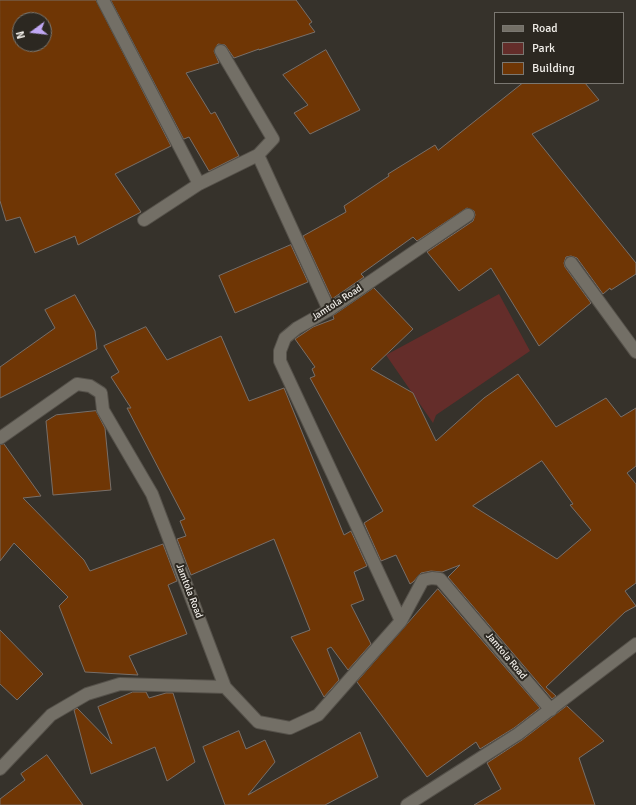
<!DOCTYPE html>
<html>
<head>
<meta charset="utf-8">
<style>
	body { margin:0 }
	#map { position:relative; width:636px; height:805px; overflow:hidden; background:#36322b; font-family:Signika,sans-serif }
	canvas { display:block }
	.legend { position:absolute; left:494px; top:12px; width:130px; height:72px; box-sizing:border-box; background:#2c2821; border:1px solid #7a7771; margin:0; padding:5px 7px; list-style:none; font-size:12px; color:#f0ede8 }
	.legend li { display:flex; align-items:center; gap:8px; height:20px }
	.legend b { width:20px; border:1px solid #7a7771 }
	.north { position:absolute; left:12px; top:12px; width:40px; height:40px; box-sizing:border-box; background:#2c2821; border:1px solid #7a7771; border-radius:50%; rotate:255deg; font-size:11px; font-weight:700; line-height:16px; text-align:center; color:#f0ede8 }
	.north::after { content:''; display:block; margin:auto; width:14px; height:18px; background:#c1a8f3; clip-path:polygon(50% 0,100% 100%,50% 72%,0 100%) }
</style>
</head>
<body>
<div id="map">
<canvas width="636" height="805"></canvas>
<ul class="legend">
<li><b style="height:5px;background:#736f66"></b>Road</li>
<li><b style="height:11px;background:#642d2a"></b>Park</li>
<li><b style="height:11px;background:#6f3605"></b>Building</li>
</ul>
<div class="north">N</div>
</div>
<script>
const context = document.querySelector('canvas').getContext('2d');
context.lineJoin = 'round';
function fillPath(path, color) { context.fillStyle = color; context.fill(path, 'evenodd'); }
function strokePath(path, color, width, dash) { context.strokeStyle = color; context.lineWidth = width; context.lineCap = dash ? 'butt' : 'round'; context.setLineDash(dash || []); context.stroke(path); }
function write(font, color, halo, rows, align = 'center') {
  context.font = font + ' Signika,sans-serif'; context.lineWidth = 4; context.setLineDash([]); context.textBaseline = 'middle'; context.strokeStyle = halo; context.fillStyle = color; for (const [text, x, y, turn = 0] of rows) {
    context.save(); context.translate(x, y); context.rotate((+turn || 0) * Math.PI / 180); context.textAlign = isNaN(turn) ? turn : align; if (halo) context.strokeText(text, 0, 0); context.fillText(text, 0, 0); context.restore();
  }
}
fillPath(new Path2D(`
	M 499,294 L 530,351 L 436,415 L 433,423 L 386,355 Z`), '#642d2a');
const building = new Path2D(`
	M 0,0 L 96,0 L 171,146 L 115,174 L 141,212 L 78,245 L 75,236 L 35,253 L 20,217 L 6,221 L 0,201 ZM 20,20 L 44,20 L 44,44 L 20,44 Z
	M 111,0 L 296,0 L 312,22 L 309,24 L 315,32 L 259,50 L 259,49 L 234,58 L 225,45 L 218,44 L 214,51 L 219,63 L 186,73 L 211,114 L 215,112 L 239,156 L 209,171 L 189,137 L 184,139 Z
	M 326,50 L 360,110 L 310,134 L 294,113 L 308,105 L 283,75 Z
	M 523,83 L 585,83 L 599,100 L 532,134 L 636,263 L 636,274 L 611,290 L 610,288 L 603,294 L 577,258 L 571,256 L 566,257 L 564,263 L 565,267 L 591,303 L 539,346 L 491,268 L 459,291 L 427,252 L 473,221 L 475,215 L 474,211 L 467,208 L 417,241 L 413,237 L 361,274 L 364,277 L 332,299 L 303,236 L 346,212 L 344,206 L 389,176 L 388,174 L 435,145 L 438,150 Z
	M 291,245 L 308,282 L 235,313 L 219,276 Z
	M 374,288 L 413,329 L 371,369 L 413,393 L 436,441 L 484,398 L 518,374 L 556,427 L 606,398 L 621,417 L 636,408 L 636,466 L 627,473 L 636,484 L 636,583 L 625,591 L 636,606 L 625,612 L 546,687 L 556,696 L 552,699 L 448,577 L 460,565 L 442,572 L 431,571 L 421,573 L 413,582 L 410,584 L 396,555 L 381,561 L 364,523 L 383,511 L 310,378 L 315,376 L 312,369 L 315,367 L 295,339 L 313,327 L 334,319 L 333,316 ZM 542,461 L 573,504 L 570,505 L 591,530 L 557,559 L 473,506 Z
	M 75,295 L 95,331 L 97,349 L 0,398 L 0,367 L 55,328 L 45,310 Z
	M 146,327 L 167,360 L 221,336 L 249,401 L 284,388 L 344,535 L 351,531 L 367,566 L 354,572 L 364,600 L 351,605 L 371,644 L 348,670 L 331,647 L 327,649 L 339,680 L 324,697 L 291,637 L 310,630 L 274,539 L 191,575 L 177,539 L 186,536 L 180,521 L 185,519 L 127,408 L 131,408 L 111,377 L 119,372 L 104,346 Z
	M 96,411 L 105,428 L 111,490 L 53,495 L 46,421 L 56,415 Z
	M 4,444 L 41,496 L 23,498 L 84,560 L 90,571 L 163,544 L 177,581 L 168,585 L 187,634 L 129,656 L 138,675 L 85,672 L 59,606 L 68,597 L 14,543 L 0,561 L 0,445 Z
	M 438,589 L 540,708 L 514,728 L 480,749 L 476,742 L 427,777 L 357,682 Z
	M 0,630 L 43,674 L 17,700 L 0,684 Z
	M 133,692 L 146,692 L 149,698 L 166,693 L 173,693 L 195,762 L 167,781 L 155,747 L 91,774 L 74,710 L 77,708 L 112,744 L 98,707 Z
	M 567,706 L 604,741 L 579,758 L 595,805 L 474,805 L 501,789 L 487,763 L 522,740 Z
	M 239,731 L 246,749 L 265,740 L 275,762 L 248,795 L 360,732 L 378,777 L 325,805 L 225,805 L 203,747 Z
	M 47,755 L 83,805 L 0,805 L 0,799 L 25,780 L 21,774 Z`);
fillPath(building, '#6f3605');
strokePath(building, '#786f69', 1);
const minor = new Path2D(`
	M 103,0 L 199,184 L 258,155 L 329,310
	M 221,51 L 273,139 L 258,155
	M 144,220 L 199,184
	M 571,263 L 636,352
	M 0,438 L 77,384 L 90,386 L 101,393 L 103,410 L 152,494 L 225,687 L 258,722 L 290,728 L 318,715 L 401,621 L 423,580 L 432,578 L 440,579 L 551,710
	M 401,621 L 280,361 L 280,351 L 285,338 L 297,328 L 329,310 L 468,215
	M 0,769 L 51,715 L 87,694 L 120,684 L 225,687
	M 407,805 L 518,734 L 636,644`);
strokePath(minor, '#55514a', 14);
strokePath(minor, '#736f66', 12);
write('10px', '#f0ede8', '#2c2821', [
	["Jamtola Road",337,303,-33],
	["Jamtola Road",189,591,69],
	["Jamtola Road",506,656,50]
]);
</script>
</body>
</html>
